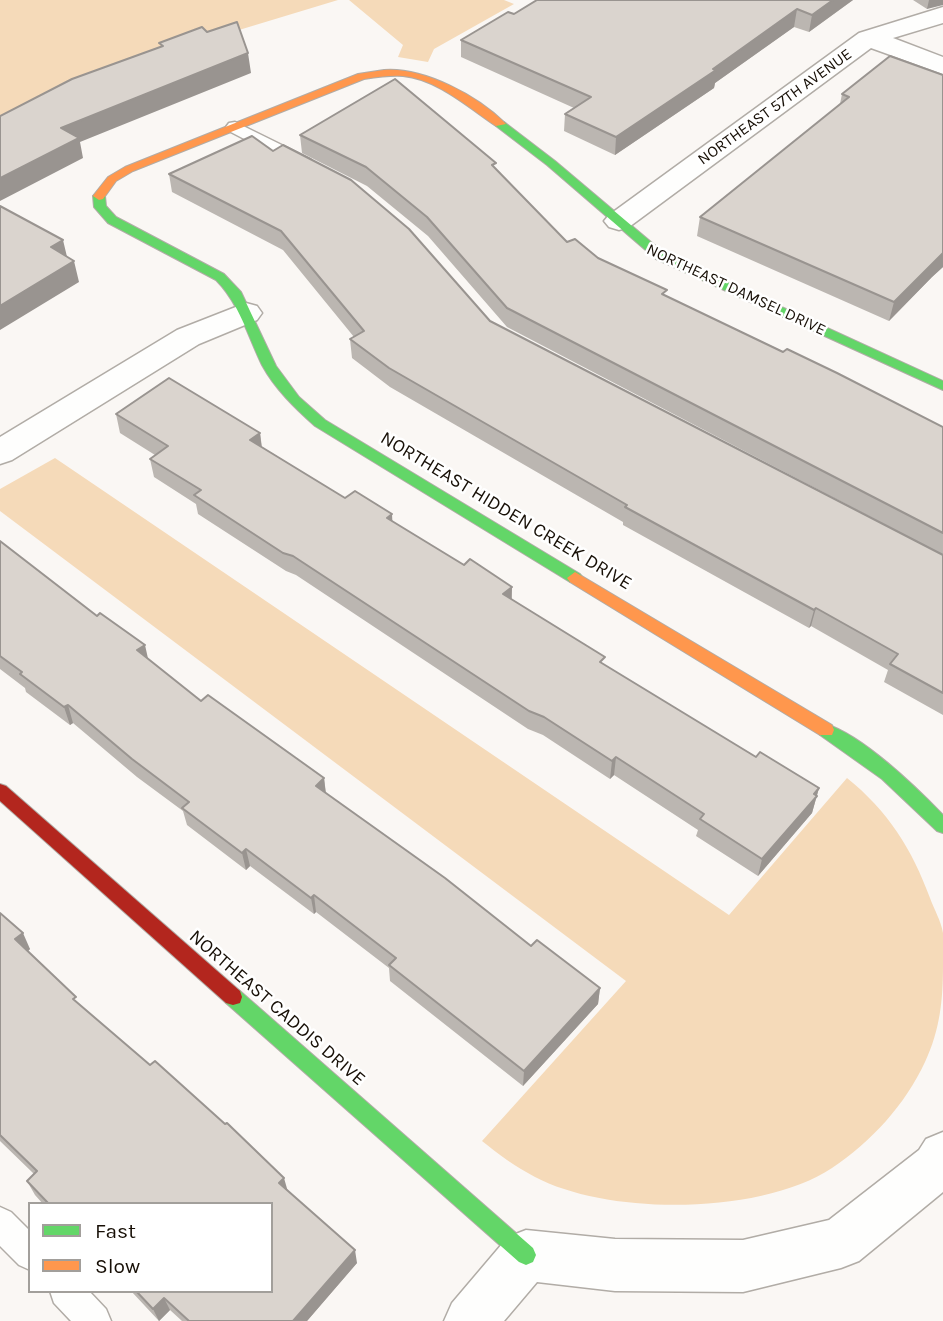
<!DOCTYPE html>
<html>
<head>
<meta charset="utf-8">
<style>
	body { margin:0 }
	#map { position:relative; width:943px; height:1321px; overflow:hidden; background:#faf7f4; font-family:Karla,sans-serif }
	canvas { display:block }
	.legend { position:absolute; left:28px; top:1202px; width:245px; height:91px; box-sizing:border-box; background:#fff; border:2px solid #a29f9b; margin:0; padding:9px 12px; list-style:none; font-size:21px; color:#170f06 }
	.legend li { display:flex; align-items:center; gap:14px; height:35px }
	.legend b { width:35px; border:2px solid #a29f9b }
</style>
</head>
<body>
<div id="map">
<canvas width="943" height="1321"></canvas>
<ul class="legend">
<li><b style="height:9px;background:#63d668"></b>Fast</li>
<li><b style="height:9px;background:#ff974d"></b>Slow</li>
</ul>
</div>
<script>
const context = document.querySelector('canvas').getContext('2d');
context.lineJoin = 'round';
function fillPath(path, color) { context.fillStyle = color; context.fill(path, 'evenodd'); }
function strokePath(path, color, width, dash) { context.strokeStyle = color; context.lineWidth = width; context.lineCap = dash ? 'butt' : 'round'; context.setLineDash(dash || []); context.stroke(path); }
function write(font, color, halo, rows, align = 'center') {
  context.font = font + ' Karla,sans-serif'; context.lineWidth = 5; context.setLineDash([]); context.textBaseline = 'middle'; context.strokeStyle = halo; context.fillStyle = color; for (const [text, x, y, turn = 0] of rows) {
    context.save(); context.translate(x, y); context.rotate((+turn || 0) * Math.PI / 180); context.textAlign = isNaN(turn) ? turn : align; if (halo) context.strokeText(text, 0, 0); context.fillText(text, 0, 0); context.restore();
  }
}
fillPath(new Path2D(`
	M 0,0 L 338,0 L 206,40 L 0,122 Z
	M 349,0 L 504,0 L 514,4 L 434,49 L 428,62 L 398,57 L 403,45 Z
	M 55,458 L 729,915 L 847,778 C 888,811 912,849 930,898 C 934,909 941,921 943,933 C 943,943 943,954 943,965 C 943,1000 940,1030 925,1062 C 905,1105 871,1142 832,1168 C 761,1215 609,1216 535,1177 C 516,1167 498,1154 482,1141 L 626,981 L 0,511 L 0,489 Z`), '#f5dab9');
const lane = new Path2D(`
	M 235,122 L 310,159 L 313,163 L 310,167 L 298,167 L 229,131 L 226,127 L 229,123 Z
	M 0,1207 L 11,1212 L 30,1231 L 30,1270 L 19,1265 L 0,1246 Z
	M 50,1291 L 89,1291 L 106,1309 L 111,1321 L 71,1321 L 54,1303 Z`);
const street = new Path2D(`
	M 943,7 L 943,23 L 893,38 L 943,57 L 943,74 L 871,48 L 629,227 L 619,230 L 609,227 L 604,221 L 609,215 L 859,33 Z
	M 246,303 L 257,306 L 262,313 L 257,320 L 199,344 L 12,460 L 0,464 L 0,437 L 177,330 Z
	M 943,1132 L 943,1192 L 859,1261 L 841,1268 L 743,1292 L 615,1291 L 537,1282 L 504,1321 L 444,1321 L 452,1303 L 508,1237 L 526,1230 L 615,1239 L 743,1240 L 829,1220 L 919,1150 L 926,1139 Z`);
const fast = new Path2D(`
	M 496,122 L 504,122 L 555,161 L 664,253 L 943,381 L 943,390 L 656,259 L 547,165 L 496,126 Z
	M 99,192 L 105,196 L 106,206 L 116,217 L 224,274 L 241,292 L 276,366 L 299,397 L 325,420 L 580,574 L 583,578 L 580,582 L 570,582 L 315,426 C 295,408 275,389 262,365 C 248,336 239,303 216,280 L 108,223 L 94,207 L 93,196 Z
	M 826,724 C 863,736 915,786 943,815 L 943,833 L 937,831 L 882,779 L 820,735 L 818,730 L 820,725 Z
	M 233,989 L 240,991 L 533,1248 L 536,1255 L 533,1262 L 526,1265 L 519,1262 L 226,1003 L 224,997 L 226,991 Z`);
const slow = new Path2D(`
	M 384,70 C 424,67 478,96 506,124 L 496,126 C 469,108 437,79 403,76 C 390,75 377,77 364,79 L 133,171 L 116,181 L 103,199 L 99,200 L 93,196 L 108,177 L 125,167 L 358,74 Z
	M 575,572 L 832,725 L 834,730 L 832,735 L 820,735 L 570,582 L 567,578 Z`);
const jam = new Path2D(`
	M 0,784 L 6,786 L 240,991 L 242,997 L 240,1003 L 233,1005 L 226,1003 L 0,801 Z`);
strokePath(lane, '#b1aca6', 3);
strokePath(street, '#b1aca6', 3);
strokePath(fast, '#b1aca6', 2);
strokePath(slow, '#b1aca6', 2);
strokePath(jam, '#b1aca6', 2);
fillPath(lane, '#fefefd');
fillPath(street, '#fefefd');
fillPath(fast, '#63d668');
fillPath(slow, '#ff974d');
fillPath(jam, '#b3261e');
fillPath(new Path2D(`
	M 853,0 L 809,32 L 794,27 L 715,83 L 714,88 L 615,155 L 564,131 L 565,114 L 574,108 L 461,57 L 461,40 L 514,14 Z
	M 913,0 L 943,0 L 927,9 Z
	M 943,75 L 943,267 L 932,277 L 889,321 L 697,236 L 700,217 L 840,104 L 842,94 Z
	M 300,135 L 496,169 L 567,242 L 598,258 L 666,296 L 943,427 L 943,715 L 884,682 L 888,670 L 811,626 L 809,628 L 623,525 L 623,522 L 390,387 L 352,358 L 350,339 L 354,337 L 283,250 L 172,192 L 169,174 L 490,321 L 907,536 L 507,327 L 428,236 L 367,186 L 302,153 Z
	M 116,414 L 260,433 L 262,447 L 345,498 L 392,522 L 464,565 L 512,587 L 512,599 L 604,665 L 756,757 L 819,788 L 812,813 L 758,876 L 696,836 L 698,830 L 614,775 L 610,779 L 543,735 L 528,729 L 296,575 L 286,571 L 198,514 L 196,504 L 154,477 L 150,459 L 155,455 L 120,433 Z
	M 0,541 L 201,701 L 324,778 L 326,793 L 531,946 L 600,988 L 598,1004 L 523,1086 L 390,981 L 389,968 L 316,912 L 314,914 L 250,866 L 246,870 L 187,825 L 183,811 L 137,777 L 73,723 L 70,725 L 26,692 L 25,688 L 0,669 Z
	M 0,913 L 30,949 L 28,951 L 78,1004 L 287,1190 L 357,1263 L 307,1321 L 182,1321 L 170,1310 L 159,1321 L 131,1291 L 271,1291 L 271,1204 L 43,1204 L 35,1195 L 27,1181 L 34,1174 L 0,1141 Z`), '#bbb6b1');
fillPath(new Path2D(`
	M 833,0 L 853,0 L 809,32 L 812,15 Z
	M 929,0 L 943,0 L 943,5 L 927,9 Z
	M 797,9 L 794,27 L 715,83 L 714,88 L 615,155 L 616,137 Z
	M 248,53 L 251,73 L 80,142 L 83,158 L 0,201 L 0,178 L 61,128 Z
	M 63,240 L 68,261 L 51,247 Z
	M 943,253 L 943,267 L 932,277 L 889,321 L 894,302 Z
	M 74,261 L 79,282 L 0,330 L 0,306 Z
	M 260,433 L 262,451 L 250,440 Z
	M 392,514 L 393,533 L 387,518 Z
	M 512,587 L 511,605 L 503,594 Z
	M 816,608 L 811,626 L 809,628 L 814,610 Z
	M 145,645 L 149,663 L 137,650 Z
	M 68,705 L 73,723 L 70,725 L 64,707 Z
	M 616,757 L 614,775 L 610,779 L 612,761 Z
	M 324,778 L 326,796 L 316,786 Z
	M 819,788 L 812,813 L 758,876 L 762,859 Z
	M 246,849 L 250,866 L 246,870 L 242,853 Z
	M 314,895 L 316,912 L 314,914 L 311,898 Z
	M 23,933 L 30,949 L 23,956 L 15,939 Z
	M 600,988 L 598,1004 L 523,1086 L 524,1071 Z
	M 284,1178 L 288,1192 L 279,1183 Z
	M 355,1250 L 357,1263 L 307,1321 L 293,1321 Z
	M 164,1298 L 170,1310 L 159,1321 L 153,1309 Z`), '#999490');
const building = new Path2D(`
	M 537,0 L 833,0 L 812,15 L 797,9 L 713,69 L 716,70 L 616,137 L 565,114 L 591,97 L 461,40 L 508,12 L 514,14 Z
	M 237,22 L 248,53 L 61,128 L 79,138 L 0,178 L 0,116 L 72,79 L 163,46 L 159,43 L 202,27 L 207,32 Z
	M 890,56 L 943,75 L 943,253 L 894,302 L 700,217 L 849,97 L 842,94 Z
	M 395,79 L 496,163 L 492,165 L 567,242 L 575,239 L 598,258 L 667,290 L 662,294 L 783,352 L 787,349 L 837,373 L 943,427 L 943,533 L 507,308 L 427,217 L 366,167 L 300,135 Z
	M 252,136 L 273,151 L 283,145 L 351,180 L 409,229 L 490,321 L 943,555 L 943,693 L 890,664 L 898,654 L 816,608 L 814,610 L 625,507 L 627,505 L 389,368 L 350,339 L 364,331 L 281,231 L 169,174 Z
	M 0,206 L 63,240 L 51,247 L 74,261 L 0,306 Z
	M 169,378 L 260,433 L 250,440 L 345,498 L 355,491 L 392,514 L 387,518 L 464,565 L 470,559 L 512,587 L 503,594 L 605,657 L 600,662 L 756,757 L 760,752 L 819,788 L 814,794 L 817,796 L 762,859 L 700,819 L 704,814 L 616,757 L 612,761 L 544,717 L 529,711 L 293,556 L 283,553 L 194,495 L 201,490 L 150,459 L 168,446 L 116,414 Z
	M 0,541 L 97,616 L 100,613 L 145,645 L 137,650 L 201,701 L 208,695 L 324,778 L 316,786 L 445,878 L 531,946 L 537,940 L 600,988 L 524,1071 L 389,965 L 396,958 L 314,895 L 311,898 L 246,849 L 242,853 L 182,808 L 189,802 L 132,759 L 68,705 L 64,707 L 20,674 L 22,672 L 0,656 Z
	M 0,913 L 23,933 L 15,939 L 76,997 L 73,999 L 150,1065 L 155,1061 L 225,1124 L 227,1123 L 284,1178 L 279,1183 L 355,1250 L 293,1321 L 189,1321 L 164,1298 L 153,1309 L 136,1291 L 271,1291 L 271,1204 L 49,1204 L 27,1181 L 37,1171 L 0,1135 Z`);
fillPath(building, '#dad4ce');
strokePath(building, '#999490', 2);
write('16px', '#170f06', '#fff', [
	["NORTHEAST 57TH AVENUE",775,107,-36],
	["NORTHEAST DAMSEL DRIVE",736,290,25]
]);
write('19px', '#170f06', '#fff', [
	["NORTHEAST HIDDEN CREEK DRIVE",506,511,31],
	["NORTHEAST CADDIS DRIVE",277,1008,41]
]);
</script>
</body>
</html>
